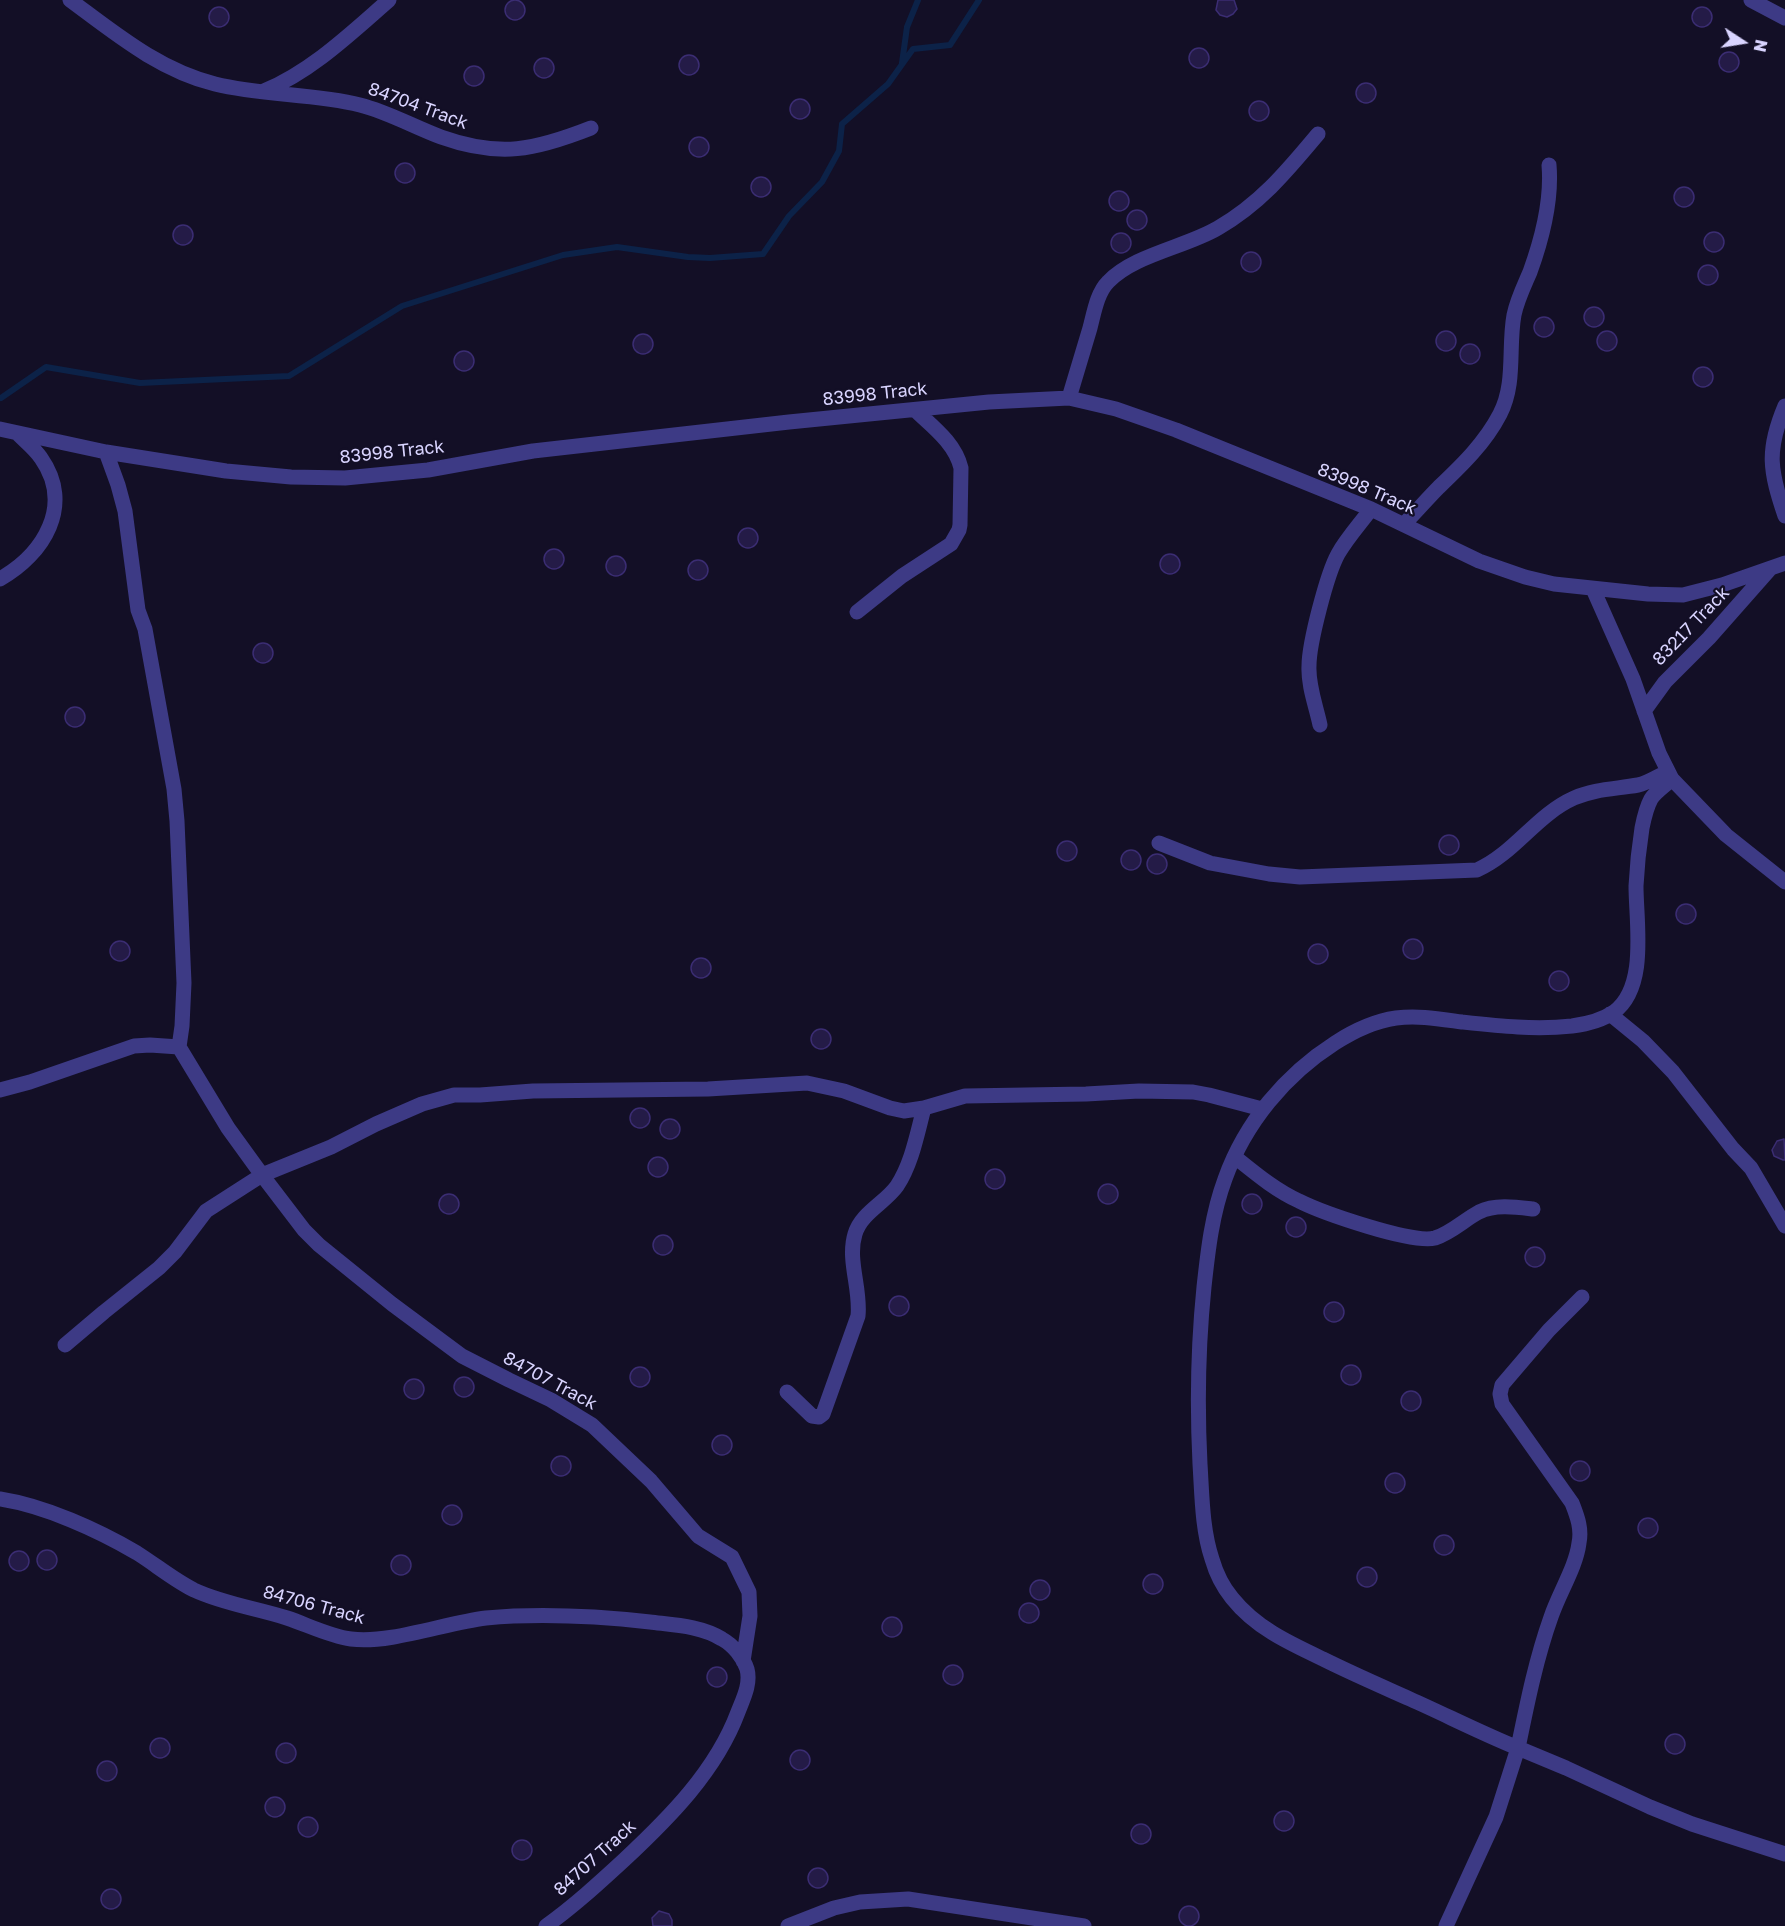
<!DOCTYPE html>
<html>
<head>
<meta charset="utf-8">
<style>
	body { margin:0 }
	#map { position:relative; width:1785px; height:1926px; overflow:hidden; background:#130f26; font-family:"Golos Text",sans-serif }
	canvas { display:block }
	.north { position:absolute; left:1713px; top:12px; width:60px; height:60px; -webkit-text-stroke:4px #130f26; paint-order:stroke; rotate:102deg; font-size:16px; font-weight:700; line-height:24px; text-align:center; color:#d9d4ff }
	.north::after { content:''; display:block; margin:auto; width:21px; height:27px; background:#d9d4ff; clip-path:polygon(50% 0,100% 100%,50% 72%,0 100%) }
</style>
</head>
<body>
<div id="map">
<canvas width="1785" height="1926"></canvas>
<div class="north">N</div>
</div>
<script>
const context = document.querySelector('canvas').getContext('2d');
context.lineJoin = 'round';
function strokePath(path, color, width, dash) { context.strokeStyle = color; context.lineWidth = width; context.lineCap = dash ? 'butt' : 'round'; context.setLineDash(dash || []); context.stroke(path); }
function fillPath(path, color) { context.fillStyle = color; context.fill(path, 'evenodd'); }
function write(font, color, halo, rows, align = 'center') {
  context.font = font + ' "Golos Text",sans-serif'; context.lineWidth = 4.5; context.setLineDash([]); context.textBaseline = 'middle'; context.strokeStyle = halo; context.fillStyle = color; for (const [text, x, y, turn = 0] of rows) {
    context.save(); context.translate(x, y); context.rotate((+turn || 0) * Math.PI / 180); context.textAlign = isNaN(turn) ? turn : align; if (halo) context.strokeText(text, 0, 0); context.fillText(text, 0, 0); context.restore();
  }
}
strokePath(new Path2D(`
	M 902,63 L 907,27 L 918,0
	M 1,398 L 46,367 L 140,383 L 289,376 L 402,306 L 563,255 L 617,247 L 688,257 L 710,258 L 763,254 L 789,216 L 822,182 L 839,151 L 842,124 L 888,84 L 913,49 L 950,45 L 979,0`), '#0c2248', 6);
const building = new Path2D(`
	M505 10a10 10 0 1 1 20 0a10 10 0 1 1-20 0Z
	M 1218,0 L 1234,0 L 1237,9 L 1233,14 L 1227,17 L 1220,15 L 1216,10 Z
	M1692 17a10 10 0 1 1 20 0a10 10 0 1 1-20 0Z
	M209 17a10 10 0 1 1 20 0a10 10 0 1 1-20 0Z
	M1189 58a10 10 0 1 1 20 0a10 10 0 1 1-20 0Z
	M1719 62a10 10 0 1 1 20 0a10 10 0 1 1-20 0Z
	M679 65a10 10 0 1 1 20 0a10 10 0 1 1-20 0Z
	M534 68a10 10 0 1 1 20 0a10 10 0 1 1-20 0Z
	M464 76a10 10 0 1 1 20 0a10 10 0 1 1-20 0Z
	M1356 93a10 10 0 1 1 20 0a10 10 0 1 1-20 0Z
	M790 109a10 10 0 1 1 20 0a10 10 0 1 1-20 0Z
	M1249 111a10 10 0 1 1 20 0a10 10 0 1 1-20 0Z
	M689 147a10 10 0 1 1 20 0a10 10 0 1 1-20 0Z
	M395 173a10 10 0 1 1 20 0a10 10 0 1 1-20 0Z
	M751 187a10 10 0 1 1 20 0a10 10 0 1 1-20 0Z
	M1674 197a10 10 0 1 1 20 0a10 10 0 1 1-20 0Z
	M1109 201a10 10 0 1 1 20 0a10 10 0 1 1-20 0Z
	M1127 220a10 10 0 1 1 20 0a10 10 0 1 1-20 0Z
	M173 235a10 10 0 1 1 20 0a10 10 0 1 1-20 0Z
	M1704 242a10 10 0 1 1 20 0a10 10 0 1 1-20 0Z
	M1111 243a10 10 0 1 1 20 0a10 10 0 1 1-20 0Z
	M1241 262a10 10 0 1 1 20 0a10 10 0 1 1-20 0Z
	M1698 275a10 10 0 1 1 20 0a10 10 0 1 1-20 0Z
	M1584 317a10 10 0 1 1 20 0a10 10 0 1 1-20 0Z
	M1534 327a10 10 0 1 1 20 0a10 10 0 1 1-20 0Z
	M1597 341a10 10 0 1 1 20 0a10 10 0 1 1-20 0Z
	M1436 341a10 10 0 1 1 20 0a10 10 0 1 1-20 0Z
	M633 344a10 10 0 1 1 20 0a10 10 0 1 1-20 0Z
	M1460 354a10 10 0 1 1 20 0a10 10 0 1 1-20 0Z
	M454 361a10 10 0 1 1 20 0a10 10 0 1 1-20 0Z
	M1693 377a10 10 0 1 1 20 0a10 10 0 1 1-20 0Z
	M738 538a10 10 0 1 1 20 0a10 10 0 1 1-20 0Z
	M544 559a10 10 0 1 1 20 0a10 10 0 1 1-20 0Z
	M1160 564a10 10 0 1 1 20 0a10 10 0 1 1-20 0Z
	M606 566a10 10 0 1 1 20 0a10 10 0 1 1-20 0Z
	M688 570a10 10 0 1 1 20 0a10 10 0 1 1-20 0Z
	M253 653a10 10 0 1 1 20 0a10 10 0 1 1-20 0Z
	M65 717a10 10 0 1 1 20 0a10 10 0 1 1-20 0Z
	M1439 845a10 10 0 1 1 20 0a10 10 0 1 1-20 0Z
	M1057 851a10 10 0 1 1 20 0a10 10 0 1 1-20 0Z
	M1121 860a10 10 0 1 1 20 0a10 10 0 1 1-20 0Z
	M1147 864a10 10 0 1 1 20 0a10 10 0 1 1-20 0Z
	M1676 914a10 10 0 1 1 20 0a10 10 0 1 1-20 0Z
	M1403 949a10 10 0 1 1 20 0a10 10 0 1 1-20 0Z
	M110 951a10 10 0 1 1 20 0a10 10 0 1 1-20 0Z
	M1308 954a10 10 0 1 1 20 0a10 10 0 1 1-20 0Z
	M691 968a10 10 0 1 1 20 0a10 10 0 1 1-20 0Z
	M1549 981a10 10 0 1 1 20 0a10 10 0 1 1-20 0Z
	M811 1039a10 10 0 1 1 20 0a10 10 0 1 1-20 0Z
	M630 1118a10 10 0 1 1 20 0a10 10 0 1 1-20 0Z
	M660 1129a10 10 0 1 1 20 0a10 10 0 1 1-20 0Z
	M 1784,1139 L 1785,1160 L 1783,1160 L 1774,1156 L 1772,1150 L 1777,1141 Z
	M648 1167a10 10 0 1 1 20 0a10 10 0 1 1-20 0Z
	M985 1179a10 10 0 1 1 20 0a10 10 0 1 1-20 0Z
	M1098 1194a10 10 0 1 1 20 0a10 10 0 1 1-20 0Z
	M1242 1204a10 10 0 1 1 20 0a10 10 0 1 1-20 0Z
	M439 1204a10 10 0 1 1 20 0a10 10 0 1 1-20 0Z
	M1286 1227a10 10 0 1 1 20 0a10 10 0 1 1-20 0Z
	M653 1245a10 10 0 1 1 20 0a10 10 0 1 1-20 0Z
	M1525 1257a10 10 0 1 1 20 0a10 10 0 1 1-20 0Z
	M889 1306a10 10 0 1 1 20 0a10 10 0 1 1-20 0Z
	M1324 1312a10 10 0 1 1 20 0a10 10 0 1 1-20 0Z
	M1341 1375a10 10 0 1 1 20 0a10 10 0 1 1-20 0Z
	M630 1377a10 10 0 1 1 20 0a10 10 0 1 1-20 0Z
	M454 1387a10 10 0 1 1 20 0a10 10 0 1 1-20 0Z
	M404 1389a10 10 0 1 1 20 0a10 10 0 1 1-20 0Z
	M1401 1401a10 10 0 1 1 20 0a10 10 0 1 1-20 0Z
	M712 1445a10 10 0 1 1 20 0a10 10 0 1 1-20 0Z
	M551 1466a10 10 0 1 1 20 0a10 10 0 1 1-20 0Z
	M1570 1471a10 10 0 1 1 20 0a10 10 0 1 1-20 0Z
	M1385 1483a10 10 0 1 1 20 0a10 10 0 1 1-20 0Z
	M442 1515a10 10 0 1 1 20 0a10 10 0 1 1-20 0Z
	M1638 1528a10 10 0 1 1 20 0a10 10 0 1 1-20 0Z
	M1434 1545a10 10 0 1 1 20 0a10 10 0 1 1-20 0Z
	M37 1560a10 10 0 1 1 20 0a10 10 0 1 1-20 0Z
	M9 1561a10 10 0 1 1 20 0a10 10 0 1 1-20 0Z
	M391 1565a10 10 0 1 1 20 0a10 10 0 1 1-20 0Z
	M1357 1577a10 10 0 1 1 20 0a10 10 0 1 1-20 0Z
	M1143 1584a10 10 0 1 1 20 0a10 10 0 1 1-20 0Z
	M1030 1590a10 10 0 1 1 20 0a10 10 0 1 1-20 0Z
	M1019 1613a10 10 0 1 1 20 0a10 10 0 1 1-20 0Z
	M882 1627a10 10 0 1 1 20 0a10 10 0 1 1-20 0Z
	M943 1675a10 10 0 1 1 20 0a10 10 0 1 1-20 0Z
	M707 1677a10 10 0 1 1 20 0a10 10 0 1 1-20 0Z
	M1665 1744a10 10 0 1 1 20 0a10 10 0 1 1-20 0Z
	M150 1748a10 10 0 1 1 20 0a10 10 0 1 1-20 0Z
	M276 1753a10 10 0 1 1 20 0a10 10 0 1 1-20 0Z
	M790 1760a10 10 0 1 1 20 0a10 10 0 1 1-20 0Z
	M97 1771a10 10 0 1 1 20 0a10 10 0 1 1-20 0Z
	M265 1807a10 10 0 1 1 20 0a10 10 0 1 1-20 0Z
	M1274 1821a10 10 0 1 1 20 0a10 10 0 1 1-20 0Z
	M298 1827a10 10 0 1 1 20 0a10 10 0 1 1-20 0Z
	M1131 1834a10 10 0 1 1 20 0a10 10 0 1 1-20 0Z
	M512 1850a10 10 0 1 1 20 0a10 10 0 1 1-20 0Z
	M808 1878a10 10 0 1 1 20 0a10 10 0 1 1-20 0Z
	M101 1899a10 10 0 1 1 20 0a10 10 0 1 1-20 0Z
	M1179 1916a10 10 0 1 1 20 0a10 10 0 1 1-20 0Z
	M 659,1911 L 669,1914 L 672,1920 L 672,1926 L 653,1926 L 652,1918 Z`);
fillPath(building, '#241b47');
strokePath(building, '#3b2d73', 1.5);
strokePath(new Path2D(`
	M 70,0 C 116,34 159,70 215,84 C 263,96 313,93 360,105 C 388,112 414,127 441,137 C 500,158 535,150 591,128
	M 1751,0 L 1785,18
	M 264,91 C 312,71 351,33 389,0
	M 1069,398 C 1076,375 1083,352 1090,328 C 1094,313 1097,293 1108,282 C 1133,255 1186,247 1218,228 C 1261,203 1287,171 1318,134
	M 1785,406 C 1766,451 1770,471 1785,516
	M 0,429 L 106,452 L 226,471 L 291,477 L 345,478 L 428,470 L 533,451 L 789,422 L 989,402 L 1069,398 L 1116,409 L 1176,430 L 1371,509 L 1479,561 L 1525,577 L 1554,584 L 1648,594 L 1683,595 L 1722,585 L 1785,563
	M 106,452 L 118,485 L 125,511 L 138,610 L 145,629 L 174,789 L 177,821 L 184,983 L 182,1026 L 179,1047 L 228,1128 L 262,1175 L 331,1147 L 376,1124 L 422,1104 L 454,1095 L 480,1095 L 533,1091 L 708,1089 L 807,1083 L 844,1091 L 890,1108 L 904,1111 L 924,1108 L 965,1096 L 1086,1094 L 1139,1091 L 1193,1092 L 1209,1095 L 1262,1109
	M 1404,524 C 1416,512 1427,499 1439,487 C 1462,465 1485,443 1500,414 C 1516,383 1508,348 1514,315 C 1517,300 1524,286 1530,272 C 1542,239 1552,200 1549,165
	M 0,579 C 44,554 74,505 41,458 C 35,449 26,442 18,434
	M 1593,589 L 1633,679 L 1659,753 L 1672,779 L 1726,835 L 1785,882
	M 857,612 L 902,576 L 951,544 L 959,530 L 960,525 L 961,468 C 955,443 933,427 915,410
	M 1644,711 L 1665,682 L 1709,638 L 1769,570
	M 1320,725 C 1316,706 1308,686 1309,666 C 1309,643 1327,574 1338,554 C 1347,538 1360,524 1371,509
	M 1159,843 L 1210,863 L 1269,874 L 1300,877 L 1477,870 C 1515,853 1536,815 1574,798 C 1594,789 1616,789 1638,785 C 1648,783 1658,776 1667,772
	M 1610,1014 L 1643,1041 L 1673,1072 L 1733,1149 L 1751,1168 L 1785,1226
	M 0,1090 L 30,1082 L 134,1046 L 150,1045 L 179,1047
	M 1235,1157 C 1255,1173 1275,1190 1299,1201 C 1323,1213 1412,1244 1435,1238 C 1451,1233 1464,1220 1479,1212 C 1495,1204 1516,1207 1533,1209
	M 1582,1297 L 1549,1330 L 1502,1385 L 1500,1394 L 1502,1404 L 1572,1503 C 1577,1516 1582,1528 1579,1543 C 1576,1567 1559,1593 1551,1617 C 1536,1659 1527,1704 1518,1748 L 1566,1768 L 1650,1807 L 1692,1824 L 1785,1854
	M 65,1345 L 104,1312 L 159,1268 L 175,1252 L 206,1211 L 262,1175 L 304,1230 L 319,1245 L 392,1304 L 462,1356 L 509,1380 L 551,1400 L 592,1425 L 651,1481 L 698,1536 L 732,1557 L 749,1592 L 750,1616 L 743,1661
	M 787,1392 L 812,1416 L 819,1417 L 823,1414 L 858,1316 C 861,1289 847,1260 855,1234 C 861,1213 885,1203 897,1186 C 912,1163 917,1134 924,1108
	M 0,1499 C 45,1506 98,1530 137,1553 C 156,1565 174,1580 194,1590 C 224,1604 256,1608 287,1618 C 308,1625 329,1636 351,1639 C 390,1644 445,1623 486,1618 C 541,1613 596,1616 650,1622 C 674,1625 701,1626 722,1639 C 733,1645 743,1657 747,1669 C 751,1684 743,1699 738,1712 C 716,1771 669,1818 624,1860 C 599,1883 574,1906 546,1926
	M 788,1926 L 834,1908 L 860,1902 L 908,1899 L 1084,1926
	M 1446,1926 L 1496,1817 L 1518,1748 C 1481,1733 1446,1715 1410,1699 C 1381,1686 1351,1673 1323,1659 C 1289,1643 1256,1628 1232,1598 C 1223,1587 1216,1573 1212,1559 C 1202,1529 1202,1495 1200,1464 C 1197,1405 1198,1346 1204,1287 C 1208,1250 1212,1214 1225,1179 C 1245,1123 1285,1075 1335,1043 C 1352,1032 1375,1021 1396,1018 C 1418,1015 1440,1019 1462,1022 C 1499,1026 1535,1030 1572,1026 C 1587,1024 1601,1021 1614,1012 C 1648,987 1636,923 1636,886 C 1637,866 1639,847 1642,828 C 1644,818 1646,808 1651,799 C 1656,791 1665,786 1672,779`), '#3d3a85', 15);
write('18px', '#d9d4ff', '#130f26', [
	["84704 Track",418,106,20],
	["83998 Track",875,394,-6],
	["83998 Track",392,452,-6],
	["83998 Track",1367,489,23],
	["83217 Track",1691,626,-46],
	["84707 Track",550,1381,28],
	["84706 Track",314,1605,15],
	["84707 Track",595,1858,-42]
]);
</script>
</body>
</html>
